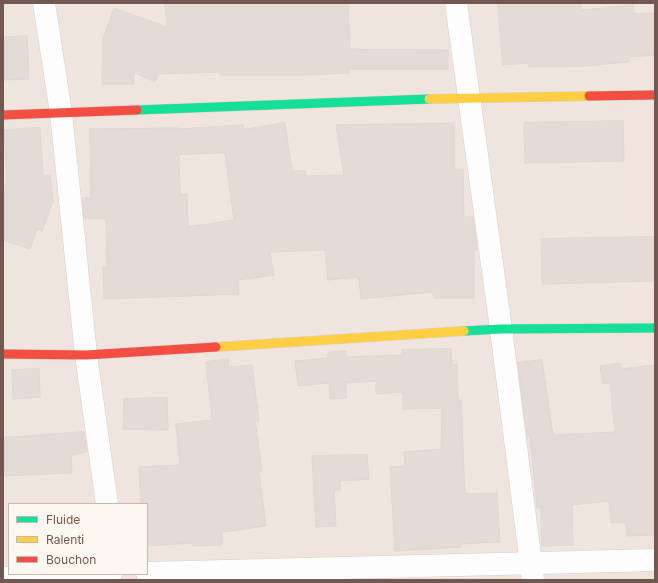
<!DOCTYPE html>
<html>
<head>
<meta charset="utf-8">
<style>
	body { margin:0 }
	#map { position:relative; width:658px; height:583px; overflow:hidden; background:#f8f3f0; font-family:Inter,sans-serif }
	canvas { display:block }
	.frame { position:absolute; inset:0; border:4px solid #735851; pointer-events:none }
	.legend { position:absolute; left:8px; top:503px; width:140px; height:72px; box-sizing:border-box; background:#fdf7f2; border:1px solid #c6b7b2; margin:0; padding:5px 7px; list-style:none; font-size:12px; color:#735851 }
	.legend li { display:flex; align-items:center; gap:8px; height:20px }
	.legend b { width:20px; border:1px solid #c6b7b2 }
</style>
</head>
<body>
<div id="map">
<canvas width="658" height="583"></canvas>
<div class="frame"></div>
<ul class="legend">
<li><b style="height:5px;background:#16e098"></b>Fluide</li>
<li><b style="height:5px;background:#ffcf43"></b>Ralenti</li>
<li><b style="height:5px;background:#f24e42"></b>Bouchon</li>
</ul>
</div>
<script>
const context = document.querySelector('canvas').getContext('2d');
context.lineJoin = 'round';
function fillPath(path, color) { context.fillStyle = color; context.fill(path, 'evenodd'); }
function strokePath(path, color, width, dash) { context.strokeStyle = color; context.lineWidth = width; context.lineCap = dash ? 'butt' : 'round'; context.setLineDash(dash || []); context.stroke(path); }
fillPath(new Path2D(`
	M 3,3 L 655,3 L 655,580 L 3,580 ZM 9,504 L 147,504 L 147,574 L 9,574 Z`), '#efe5de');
const building = new Path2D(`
	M 165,3 L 348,3 L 350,49 L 448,50 L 448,69 L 349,69 L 349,73 L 305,75 L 220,75 L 220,72 L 159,74 L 155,82 L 134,72 L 134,84 L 102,84 L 103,39 L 114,8 L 167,27 Z
	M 498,3 L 581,3 L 581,10 L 633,5 L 634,14 L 655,13 L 655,55 L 629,57 L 629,62 L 585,66 L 529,67 L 529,63 L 503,65 Z
	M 27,36 L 29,79 L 3,80 L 3,38 Z
	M 623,121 L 624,161 L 525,163 L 524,123 Z
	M 285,123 L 292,171 L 305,171 L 306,176 L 344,175 L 336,125 L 454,123 L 454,169 L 463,169 L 464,217 L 473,217 L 477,250 L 474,250 L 474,298 L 434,298 L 433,292 L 361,299 L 359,277 L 328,280 L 325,250 L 270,252 L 274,275 L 238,280 L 239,294 L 104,299 L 103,267 L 107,267 L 106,219 L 84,218 L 82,198 L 91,198 L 90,129 L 179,128 L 179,129 L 243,125 L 244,129 ZM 225,153 L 234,220 L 188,227 L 187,194 L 180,195 L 179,155 Z
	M 40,128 L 43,175 L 50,175 L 53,201 L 42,231 L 37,229 L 30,249 L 3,240 L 3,190 L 7,182 L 4,130 Z
	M 655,237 L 655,281 L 542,284 L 541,239 Z
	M 451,349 L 452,365 L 457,365 L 458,400 L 461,400 L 465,494 L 497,493 L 500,542 L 461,544 L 461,547 L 395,551 L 390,467 L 405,466 L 404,452 L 441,449 L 442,408 L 403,409 L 403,392 L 376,394 L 376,381 L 346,383 L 346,398 L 330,399 L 329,383 L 298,386 L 295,361 L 328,358 L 328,352 L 346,351 L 346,357 L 402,355 L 402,350 Z
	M 228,359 L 229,367 L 252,365 L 259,421 L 255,421 L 262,471 L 259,471 L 266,526 L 222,532 L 222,545 L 192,546 L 192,543 L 147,546 L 147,504 L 141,504 L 139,467 L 180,465 L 176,424 L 212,420 L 206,362 Z
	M 542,360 L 553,435 L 615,432 L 610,383 L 603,384 L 600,366 L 621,363 L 621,369 L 655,365 L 655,535 L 627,536 L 626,522 L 611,523 L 609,501 L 572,505 L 573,545 L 542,546 L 541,508 L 537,508 L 530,436 L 527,436 L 518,363 Z
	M 39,369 L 40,397 L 13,399 L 12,370 Z
	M 167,398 L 168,430 L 123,429 L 124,399 Z
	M 84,432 L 87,452 L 71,455 L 72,473 L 3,476 L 3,438 Z
	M 367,455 L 369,479 L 340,481 L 340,490 L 334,490 L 336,526 L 316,527 L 312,456 Z`);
fillPath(building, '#e4dbd7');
strokePath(building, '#e0d6d2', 1);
const street = new Path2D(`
	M 44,3 L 61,113 L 86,355 L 107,504
	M 456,3 L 501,329 L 533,580
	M 147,573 L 655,560
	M 3,578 L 111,574`);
const fast = new Path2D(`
	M 137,110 L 429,99
	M 464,331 L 501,329 L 655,328`);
const slow = new Path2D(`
	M 429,99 L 589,96
	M 216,347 L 464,331`);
const jam = new Path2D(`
	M 589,96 L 655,95
	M 3,115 L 137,110
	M 3,354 L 86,355 L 216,347`);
strokePath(street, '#d6cfcc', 23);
strokePath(fast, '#d7cfcb', 10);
strokePath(slow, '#d7cfcb', 10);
strokePath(jam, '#d7cfcb', 10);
strokePath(street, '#fefdfd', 22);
strokePath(fast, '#16e098', 9);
strokePath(slow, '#ffcf43', 9);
strokePath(jam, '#f24e42', 9);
</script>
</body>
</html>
